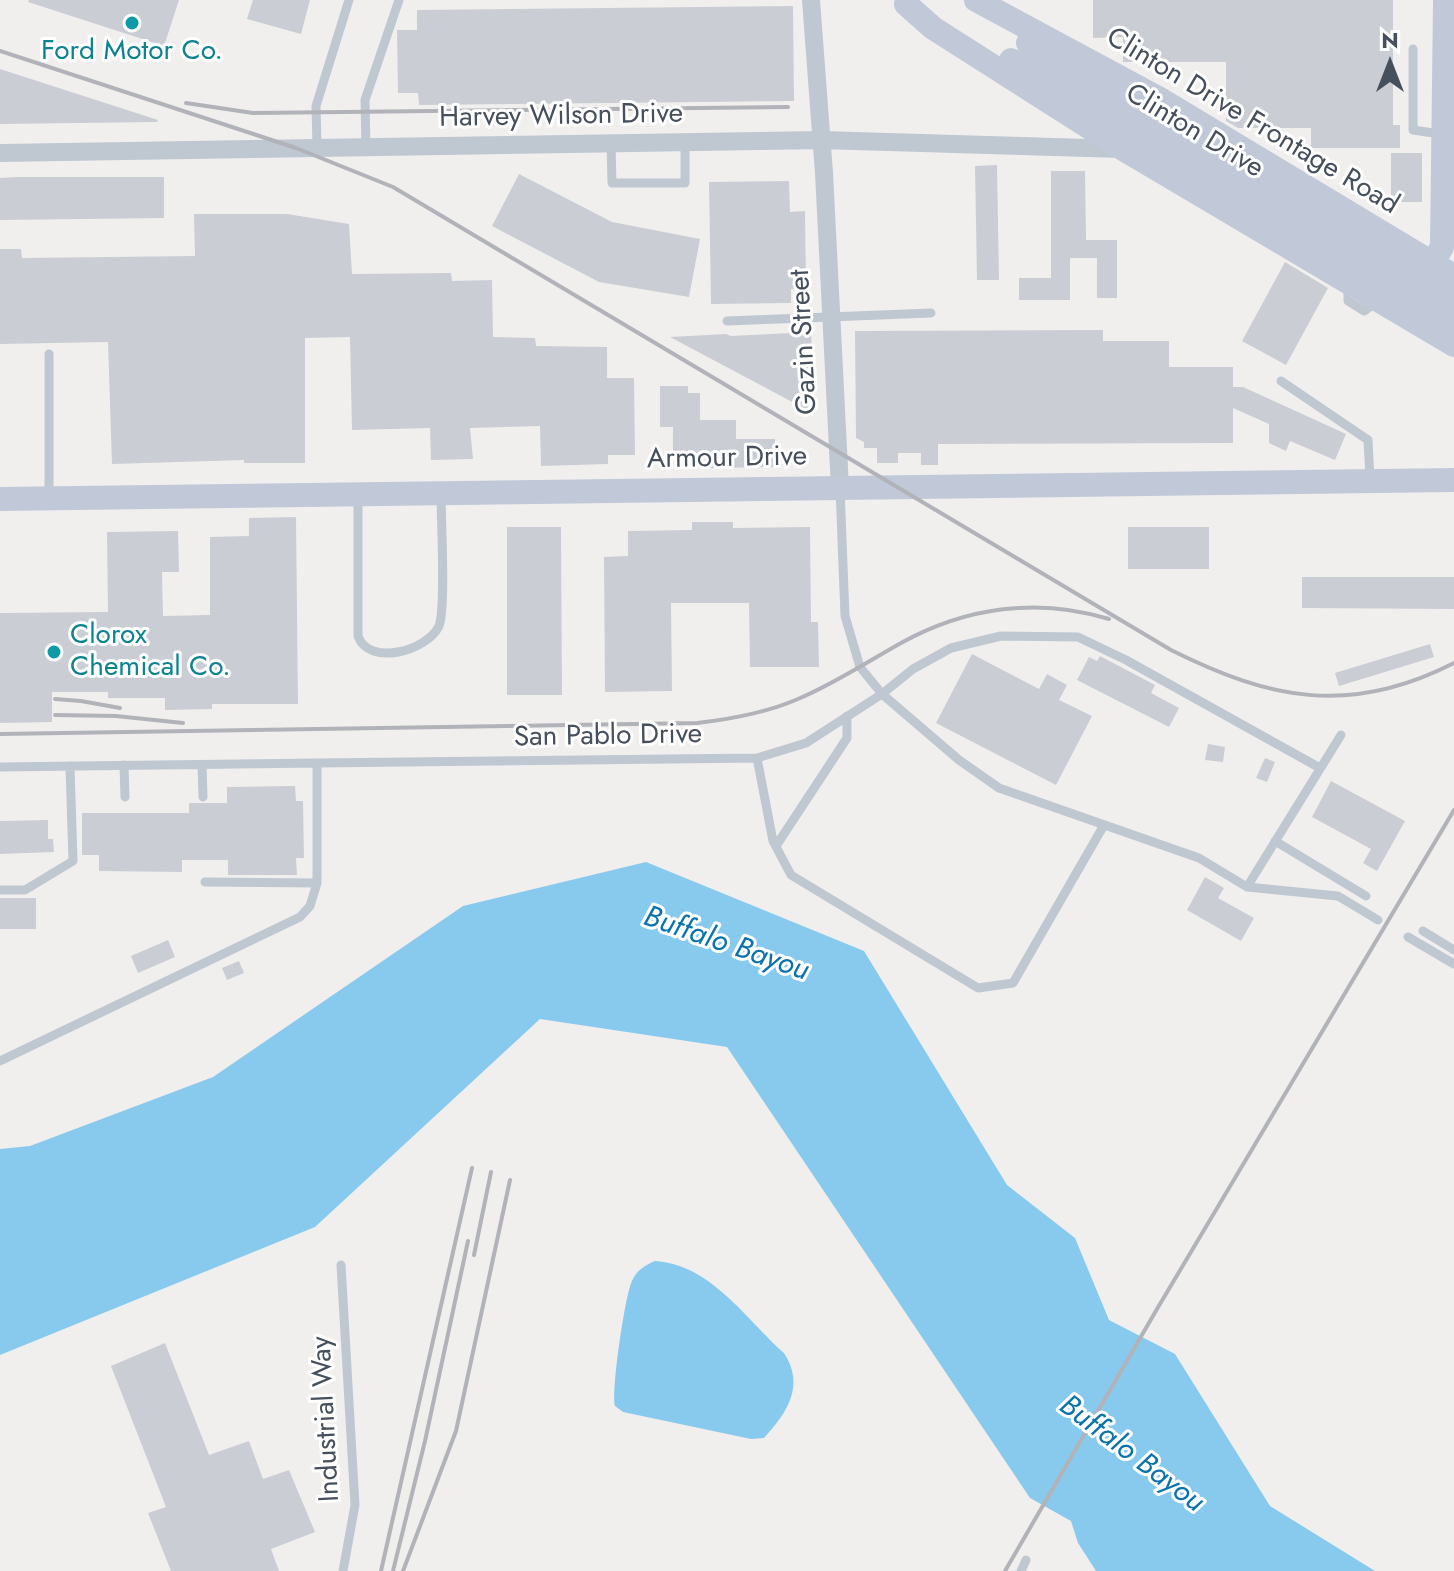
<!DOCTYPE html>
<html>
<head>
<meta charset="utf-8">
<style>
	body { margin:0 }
	#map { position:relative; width:1454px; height:1571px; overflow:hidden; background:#f1efee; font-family:Jost,sans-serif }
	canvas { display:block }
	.north { position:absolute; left:1350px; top:24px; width:80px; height:80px; -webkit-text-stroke:6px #fff; paint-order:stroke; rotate:0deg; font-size:22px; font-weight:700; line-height:32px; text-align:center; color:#464f5c }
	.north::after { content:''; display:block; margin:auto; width:28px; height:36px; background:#464f5c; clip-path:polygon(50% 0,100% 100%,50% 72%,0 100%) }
</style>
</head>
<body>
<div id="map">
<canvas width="1454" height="1571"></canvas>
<div class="north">N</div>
</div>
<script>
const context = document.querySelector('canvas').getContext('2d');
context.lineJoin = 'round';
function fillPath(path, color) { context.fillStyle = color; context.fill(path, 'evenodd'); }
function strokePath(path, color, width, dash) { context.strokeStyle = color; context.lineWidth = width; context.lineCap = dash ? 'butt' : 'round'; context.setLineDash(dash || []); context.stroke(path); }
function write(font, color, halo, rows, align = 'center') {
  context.font = font + ' Jost,sans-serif'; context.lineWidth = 6; context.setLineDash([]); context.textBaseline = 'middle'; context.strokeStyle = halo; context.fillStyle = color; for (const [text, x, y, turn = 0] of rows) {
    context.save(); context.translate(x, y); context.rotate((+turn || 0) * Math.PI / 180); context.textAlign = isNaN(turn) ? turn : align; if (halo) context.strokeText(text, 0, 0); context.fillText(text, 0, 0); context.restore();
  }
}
fillPath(new Path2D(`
	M 646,862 L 864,951 L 1007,1185 L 1075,1238 L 1109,1320 L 1175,1354 L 1270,1506 L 1375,1571 L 1096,1571 L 1078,1543 L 1071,1521 L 1030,1498 L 727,1047 L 540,1019 L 315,1227 L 0,1355 L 0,1149 L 30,1146 L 213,1077 L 463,906 Z
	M 655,1261 C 710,1264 746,1319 784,1353 C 805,1385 788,1412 764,1438 L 751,1439 L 623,1412 L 615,1406 C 611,1391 625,1295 632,1281 C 636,1271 645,1265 655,1261 Z`), '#88caed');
fillPath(new Path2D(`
	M 29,0 L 179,0 L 164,46 L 28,2 Z
	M 253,0 L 310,0 L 301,34 L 247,19 Z
	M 1093,0 L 1393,0 L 1393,125 L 1400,125 L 1400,148 L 1311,148 L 1311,128 L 1238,128 L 1226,121 L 1226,62 L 1123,62 L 1123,37 L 1093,38 Z
	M 793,6 L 794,101 L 419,105 L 418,93 L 398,93 L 397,30 L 417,30 L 417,10 Z
	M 0,69 L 158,120 L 157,122 L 0,124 Z
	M 1391,153 L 1422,153 L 1422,202 L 1391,202 Z
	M 997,165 L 999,280 L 977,280 L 975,166 Z
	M 1051,171 L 1085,171 L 1086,240 L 1117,240 L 1117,298 L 1097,298 L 1097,258 L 1070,258 L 1070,300 L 1019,300 L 1019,278 L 1051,278 Z
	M 519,174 L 612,222 L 700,239 L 689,297 L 599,282 L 492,226 Z
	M 16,177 L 164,177 L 164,218 L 0,220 L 0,178 Z
	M 789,181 L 790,212 L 805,211 L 806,289 L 791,289 L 791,303 L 711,304 L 709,182 Z
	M 194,214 L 287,214 L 349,224 L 352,274 L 451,273 L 452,281 L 492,280 L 493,337 L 535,338 L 536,346 L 607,347 L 607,378 L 634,378 L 635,455 L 608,455 L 608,464 L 541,466 L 540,426 L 470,428 L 473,459 L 431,460 L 430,428 L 352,430 L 350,337 L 305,338 L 305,463 L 244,463 L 244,460 L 112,464 L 108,342 L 0,344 L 0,249 L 21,249 L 22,258 L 195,256 Z
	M 1285,262 L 1328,288 L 1286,365 L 1242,341 Z
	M 1103,330 L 1103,341 L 1169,341 L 1169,367 L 1233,367 L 1233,387 L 1243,387 L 1346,434 L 1335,460 L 1290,441 L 1286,451 L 1269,443 L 1269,424 L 1233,408 L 1233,443 L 938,444 L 938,465 L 921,465 L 921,453 L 898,453 L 898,463 L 877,463 L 877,448 L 864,448 L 864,442 L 856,438 L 855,331 Z
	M 811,332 L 815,414 L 670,337 L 726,334 L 731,336 Z
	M 660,386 L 688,386 L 688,393 L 700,393 L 700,420 L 736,420 L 736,439 L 775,439 L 775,467 L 707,468 L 707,455 L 673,455 L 673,427 L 660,427 Z
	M 296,517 L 298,704 L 212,704 L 212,709 L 165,710 L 165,698 L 108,698 L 108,692 L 52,692 L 52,722 L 0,723 L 0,613 L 108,612 L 107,532 L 178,531 L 179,572 L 162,572 L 163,616 L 210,615 L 210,537 L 249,536 L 249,518 Z
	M 692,522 L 733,522 L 733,528 L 810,527 L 811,622 L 818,622 L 819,667 L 750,667 L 749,603 L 671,603 L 672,691 L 605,692 L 604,557 L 628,556 L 628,531 L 692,530 Z
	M 507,527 L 561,527 L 562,695 L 507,695 Z
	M 1128,527 L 1209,527 L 1209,569 L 1128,569 Z
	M 1302,577 L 1454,577 L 1454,609 L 1302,608 Z
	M 1430,644 L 1434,657 L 1339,686 L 1335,673 Z
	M 972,654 L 1039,689 L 1047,674 L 1067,685 L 1059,700 L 1092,716 L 1056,785 L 936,723 Z
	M 1100,656 L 1155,685 L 1151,693 L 1179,708 L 1169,727 L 1077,680 L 1089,657 L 1097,661 Z
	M 1208,744 L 1225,747 L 1223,762 L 1205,760 Z
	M 1265,758 L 1275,762 L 1267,782 L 1256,778 Z
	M 1331,781 L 1405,821 L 1377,871 L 1363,863 L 1371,849 L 1312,817 Z
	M 295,786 L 296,801 L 303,801 L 304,858 L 296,858 L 297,875 L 228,875 L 228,860 L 182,860 L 182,872 L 99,871 L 99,855 L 82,855 L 82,813 L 189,813 L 189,803 L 227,803 L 227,787 Z
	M 48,820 L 48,839 L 53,839 L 54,852 L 0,854 L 0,821 Z
	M 1205,877 L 1224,888 L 1218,898 L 1254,918 L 1241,941 L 1187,910 Z
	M 0,898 L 36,898 L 36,929 L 0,929 Z
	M 168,940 L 175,957 L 138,973 L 131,956 Z
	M 239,961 L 244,973 L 227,980 L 222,968 Z
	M 165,1343 L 209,1455 L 249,1441 L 263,1479 L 289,1470 L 315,1532 L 271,1549 L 279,1571 L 171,1571 L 148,1513 L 166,1507 L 111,1366 Z`), '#cacdd4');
strokePath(new Path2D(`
	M 1413,49 L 1413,130 L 1440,134
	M 611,144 L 612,183 L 685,183 L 685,144
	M 317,147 L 316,106 L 349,0
	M 366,147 L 365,100 L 399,0
	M 1348,286 L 1348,301 L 1364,311 L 1375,303
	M 727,321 L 931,313
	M 49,354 L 49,495
	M 1281,381 L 1368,440 L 1370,478
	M 840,488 L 845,616 L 860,667 L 882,694 L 959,760 L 999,788 L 1199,858 L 1247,887 L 1338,896 L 1378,920
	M 358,498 L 358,636 C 369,667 427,651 439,626 C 446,609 441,519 441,495
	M 757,758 L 773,841 L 791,875 L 978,988 L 1013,983 L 1104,825
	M 317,763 L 757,758 L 806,743 L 882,694 L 913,669 L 951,648 L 1001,636 L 1078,637 L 1126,660 L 1320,768
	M 124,765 L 125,797
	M 202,765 L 203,797
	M 0,767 L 317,763 L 317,883 L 310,906 L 300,917 L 0,1061
	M 1275,841 L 1366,896
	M 776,846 L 847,738 L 847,716
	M 205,882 L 317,883
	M 1247,887 L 1341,735
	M 0,890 L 25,890 L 73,861 L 70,766
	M 1423,931 L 1454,950
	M 1408,937 L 1454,964
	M 341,1265 L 355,1505 L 343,1571
	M 1021,1571 L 1026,1560`), '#bfc7d1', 9);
strokePath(new Path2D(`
	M 811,0 L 824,173 L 840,488
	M 0,153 L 822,140 L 1121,149`), '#bfc7d1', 18);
strokePath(new Path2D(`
	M 976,0 L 1160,99 L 1454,276
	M 906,4 L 933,28 L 1123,149 L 1454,345
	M 1028,43 L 1365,247
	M 1011,60 L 1356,263
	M 1424,277 L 1442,247 L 1445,0
	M 0,499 L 1454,480`), '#c1c9d8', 24);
strokePath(new Path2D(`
	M 0,51 L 296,148 L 393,187 L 1171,650 C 1271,700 1350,716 1454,663
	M 186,103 L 253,113 L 788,107
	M 55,699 L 81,701 L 120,708
	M 55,715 L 116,716 L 183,723
	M 0,734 L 697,723 C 732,719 766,713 798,699 C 834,684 867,662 901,643 C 966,607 1038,597 1109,619
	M 474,1255 L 491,1172
	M 381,1571 L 472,1168
	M 393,1571 L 425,1441 L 468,1241
	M 403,1571 L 456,1431 L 510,1180
	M 1005,1571 L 1157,1309 L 1454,810`), '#b1b3b9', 4);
strokePath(new Path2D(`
	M 1365,247 L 1454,300
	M 1356,263 L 1454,322`), '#c1c9d8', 24);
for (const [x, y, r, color] of [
	[132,23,8,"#0f9aa8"],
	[54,652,8,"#0f9aa8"]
]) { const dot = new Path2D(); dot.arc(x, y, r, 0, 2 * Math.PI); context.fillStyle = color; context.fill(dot); strokePath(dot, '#fff', 3); }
write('28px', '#0d838f', '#fff', [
	["Ford Motor Co.",132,52],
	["Clorox",70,636,"left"],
	["Chemical Co.",70,668,"left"]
]);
write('28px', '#464f5c', '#fff', [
	["Harvey Wilson Drive",561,117,-1],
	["Clinton Drive Frontage Road",1252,122,31],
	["Clinton Drive",1194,132,31],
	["Gazin Street",805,342,-93],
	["Armour Drive",727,459,-1],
	["San Pablo Drive",608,737,-1],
	["Industrial Way",327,1419,-93]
]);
write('italic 30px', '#0a73ac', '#fff', [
	["Buffalo Bayou",726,945,19],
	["Buffalo Bayou",1131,1455,37]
]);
</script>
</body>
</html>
